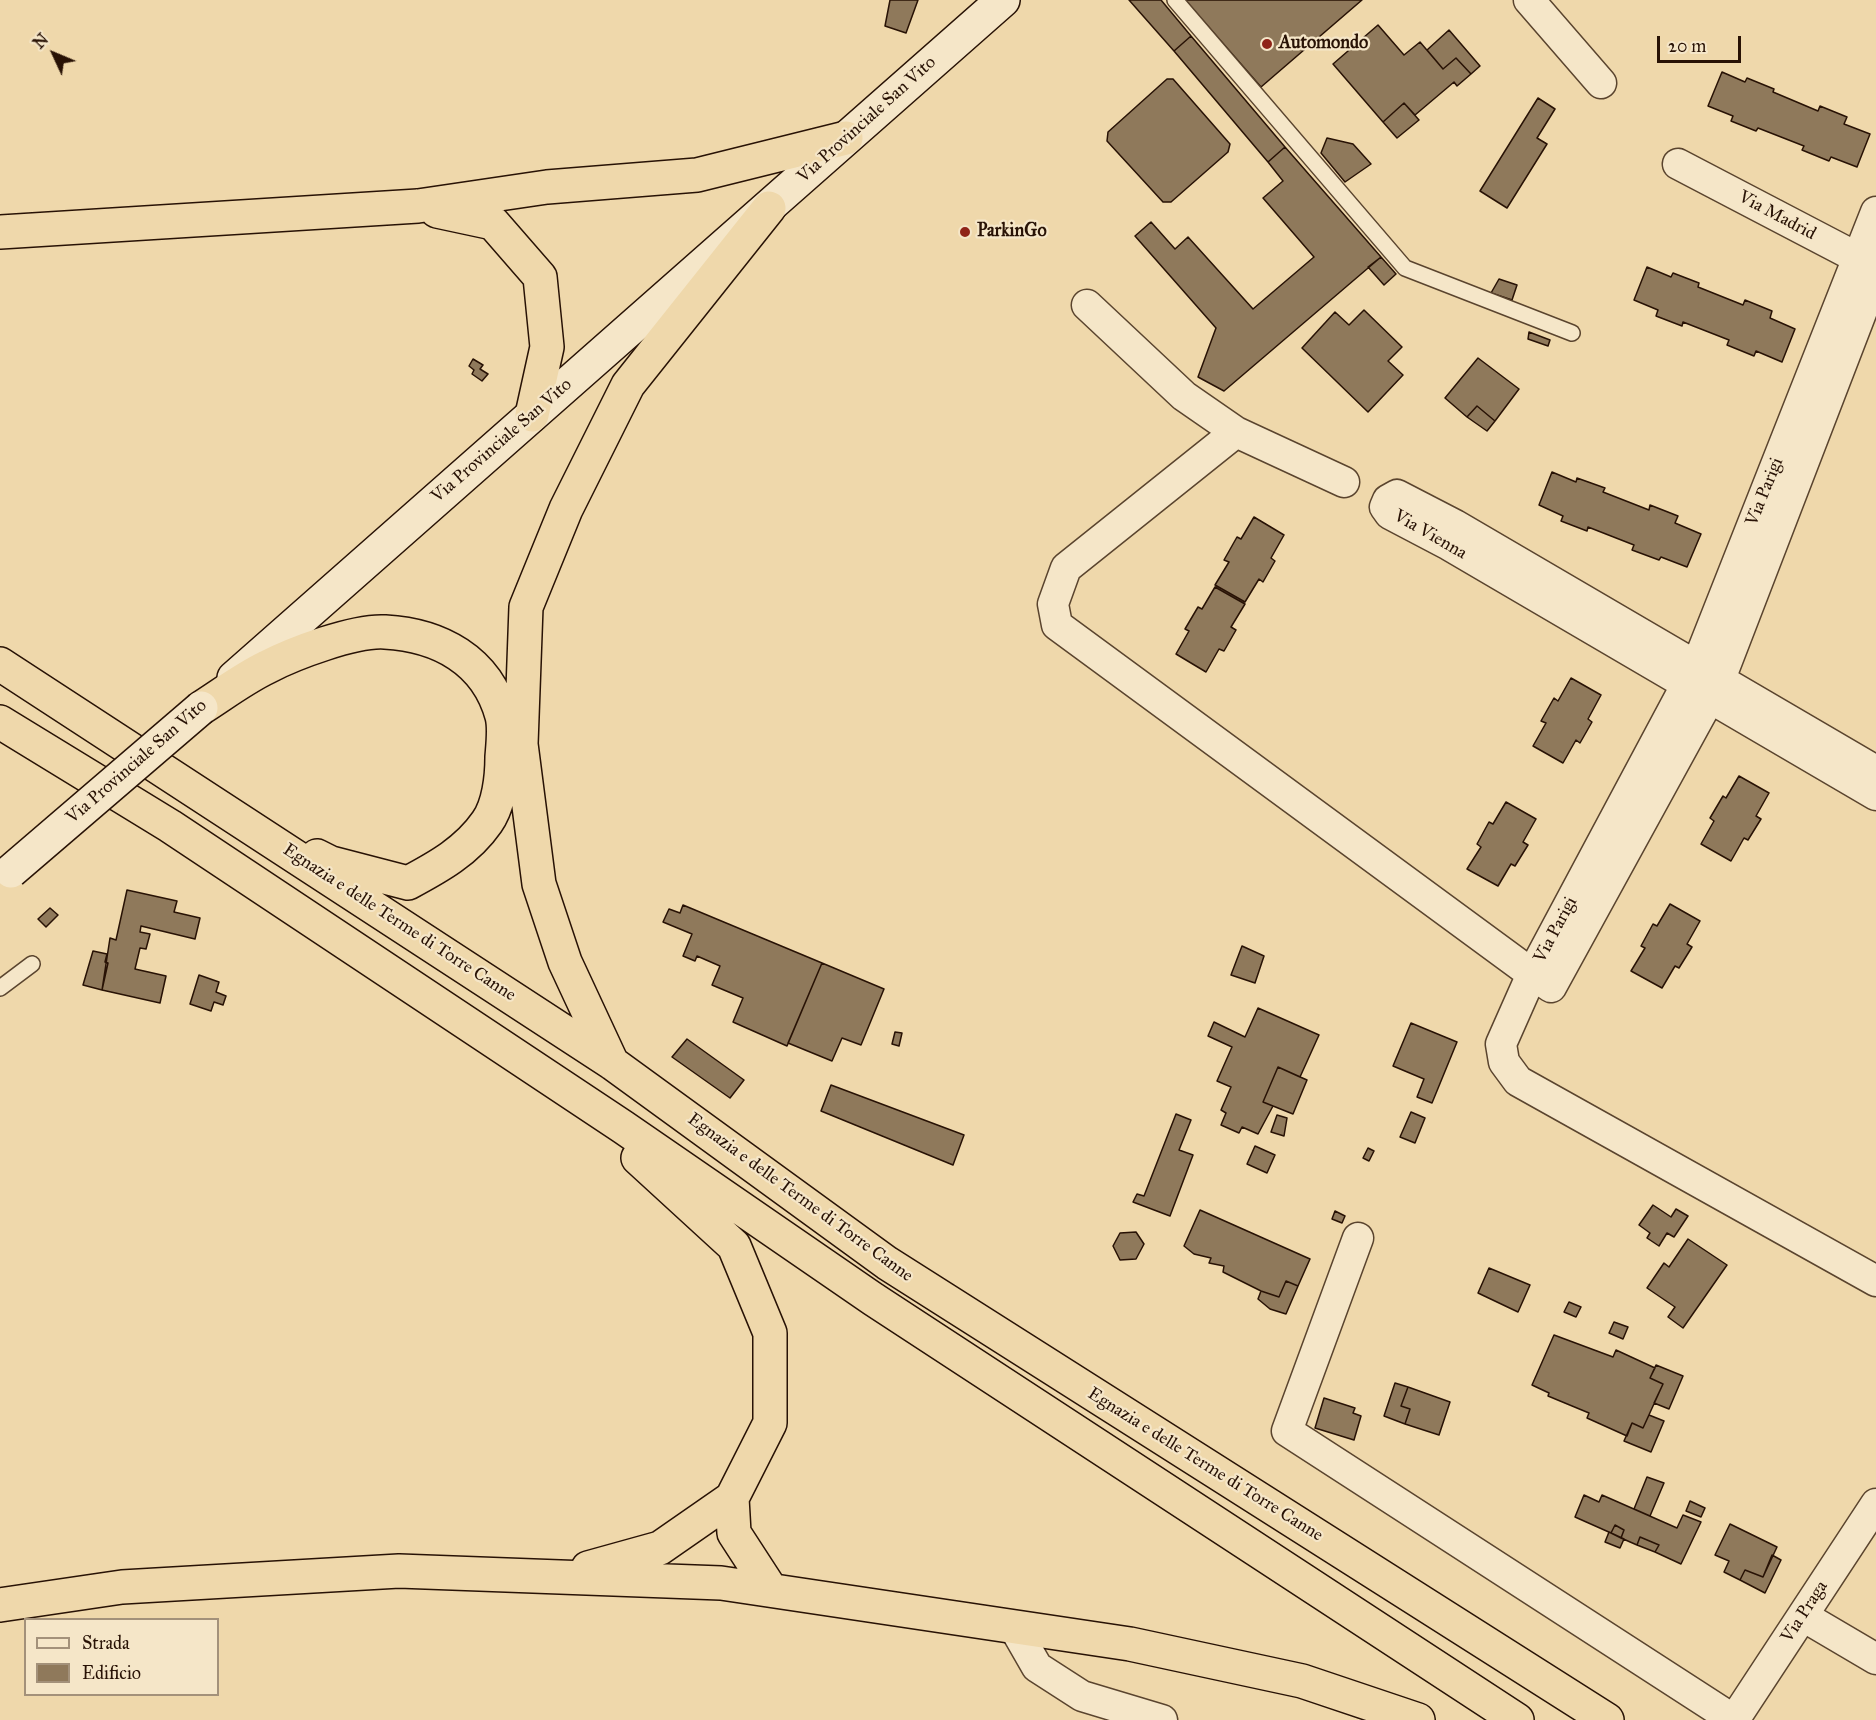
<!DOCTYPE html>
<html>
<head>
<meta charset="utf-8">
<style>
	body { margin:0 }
	#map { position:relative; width:1876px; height:1720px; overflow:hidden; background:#efd8ab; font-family:"IM FELL Great Primer",serif }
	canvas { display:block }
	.legend { position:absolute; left:24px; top:1618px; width:195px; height:78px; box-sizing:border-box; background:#f5e6c8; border:2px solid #a3917a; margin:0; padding:8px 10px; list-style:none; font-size:18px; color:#281205 }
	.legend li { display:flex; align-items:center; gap:12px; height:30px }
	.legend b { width:30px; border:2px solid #a3917a }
	.north { position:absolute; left:24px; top:24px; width:60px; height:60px; -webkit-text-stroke:4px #f5e6c8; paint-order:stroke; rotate:314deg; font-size:16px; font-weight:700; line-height:24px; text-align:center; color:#281205 }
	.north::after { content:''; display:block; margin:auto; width:21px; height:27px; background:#281205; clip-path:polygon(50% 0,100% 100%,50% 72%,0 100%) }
	.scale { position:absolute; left:1657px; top:36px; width:84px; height:27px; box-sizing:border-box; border:3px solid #281205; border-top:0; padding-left:8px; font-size:18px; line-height:21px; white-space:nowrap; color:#281205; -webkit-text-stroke:4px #f5e6c8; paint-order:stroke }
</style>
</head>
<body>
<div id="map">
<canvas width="1876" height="1720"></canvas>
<ul class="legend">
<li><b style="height:8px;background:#f5e6c8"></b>Strada</li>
<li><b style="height:16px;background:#8f795b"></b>Edificio</li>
</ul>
<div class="north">N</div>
<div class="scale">20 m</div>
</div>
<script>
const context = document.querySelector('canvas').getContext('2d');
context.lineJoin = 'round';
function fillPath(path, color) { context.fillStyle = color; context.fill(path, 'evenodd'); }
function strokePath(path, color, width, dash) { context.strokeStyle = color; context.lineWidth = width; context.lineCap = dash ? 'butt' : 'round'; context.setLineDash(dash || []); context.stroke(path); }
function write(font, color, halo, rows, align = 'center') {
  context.font = font + ' "IM FELL Great Primer",serif'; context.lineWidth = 4.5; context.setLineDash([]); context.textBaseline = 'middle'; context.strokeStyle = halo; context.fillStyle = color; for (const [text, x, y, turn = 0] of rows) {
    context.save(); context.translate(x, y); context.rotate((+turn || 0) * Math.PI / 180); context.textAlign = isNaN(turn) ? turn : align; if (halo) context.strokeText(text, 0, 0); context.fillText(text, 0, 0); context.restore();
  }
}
const building = new Path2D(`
	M 890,0 L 918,0 L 906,33 L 885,26 Z
	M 1129,0 L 1161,0 L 1191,36 L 1174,51 Z
	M 1185,0 L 1362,0 L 1261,87 Z
	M 1378,25 L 1404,55 L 1420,42 L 1443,69 L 1456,58 L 1471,74 L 1457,86 L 1454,82 L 1415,115 L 1404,103 L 1383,122 L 1333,64 Z
	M 1449,30 L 1480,66 L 1471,74 L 1456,58 L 1443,69 L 1427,50 Z
	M 1191,36 L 1285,147 L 1268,162 L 1174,51 Z
	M 1722,72 L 1745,82 L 1747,78 L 1774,89 L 1773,92 L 1818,111 L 1820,106 L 1847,117 L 1844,124 L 1870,134 L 1857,167 L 1831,157 L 1829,161 L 1802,150 L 1804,146 L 1758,128 L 1756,131 L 1731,121 L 1733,116 L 1708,106 Z
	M 1167,79 L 1173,79 L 1230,144 L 1228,152 L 1171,202 L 1163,202 L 1107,141 L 1108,132 Z
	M 1538,98 L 1555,109 L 1537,138 L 1547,144 L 1507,208 L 1480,191 Z
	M 1404,103 L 1419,120 L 1397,138 L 1383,122 Z
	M 1327,138 L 1353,144 L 1371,164 L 1345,182 L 1321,153 Z
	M 1285,147 L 1381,257 L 1224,391 L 1198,377 L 1216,328 L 1135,236 L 1151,222 L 1175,249 L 1188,237 L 1253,309 L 1314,257 L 1263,198 L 1283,181 L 1268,162 Z
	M 1381,257 L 1396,274 L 1384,285 L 1368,267 Z
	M 1647,267 L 1671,277 L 1673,273 L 1699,283 L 1698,287 L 1743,305 L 1745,300 L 1772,311 L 1770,318 L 1795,329 L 1782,362 L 1756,351 L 1754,356 L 1727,345 L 1729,340 L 1683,322 L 1682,326 L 1656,316 L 1658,310 L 1634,300 Z
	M 1499,279 L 1517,285 L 1512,300 L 1491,293 Z
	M 1364,310 L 1402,347 L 1388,361 L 1403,375 L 1368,412 L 1302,348 L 1335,312 L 1349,325 Z
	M 1529,332 L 1550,340 L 1548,346 L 1528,339 Z
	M 1478,358 L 1519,389 L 1495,421 L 1477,406 L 1467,417 L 1445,398 Z
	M 473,359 L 483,365 L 480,369 L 488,374 L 482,381 L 472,374 L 474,370 L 469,366 Z
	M 1477,406 L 1495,421 L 1487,431 L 1467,417 Z
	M 1552,472 L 1576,482 L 1577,478 L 1605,488 L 1603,492 L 1649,510 L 1650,505 L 1678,516 L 1675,523 L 1701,534 L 1687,567 L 1661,557 L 1659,560 L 1632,550 L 1634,545 L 1588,527 L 1587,531 L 1561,521 L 1563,516 L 1539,505 Z
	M 1254,517 L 1284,535 L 1271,558 L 1275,561 L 1263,582 L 1259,579 L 1245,602 L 1215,585 L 1229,562 L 1224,560 L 1237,537 L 1241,539 Z
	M 1215,587 L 1245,604 L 1231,627 L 1236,630 L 1224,651 L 1219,649 L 1206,672 L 1176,654 L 1189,631 L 1185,629 L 1198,607 L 1202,609 Z
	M 1571,678 L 1601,695 L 1588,719 L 1592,722 L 1580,743 L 1576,740 L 1563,763 L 1533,746 L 1546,723 L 1541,721 L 1554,698 L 1558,701 Z
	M 1739,776 L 1769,793 L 1756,816 L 1761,819 L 1748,840 L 1744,838 L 1731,861 L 1701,844 L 1714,821 L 1710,818 L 1723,796 L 1726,798 Z
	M 1506,802 L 1536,819 L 1523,842 L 1528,845 L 1515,866 L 1511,864 L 1498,886 L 1467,869 L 1481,847 L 1477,844 L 1489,822 L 1493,824 Z
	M 127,890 L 177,901 L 174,912 L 200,918 L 195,939 L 141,926 L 140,932 L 150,934 L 146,949 L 140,948 L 135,969 L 166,976 L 160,1003 L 102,990 L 110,938 L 116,940 Z
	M 1670,904 L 1700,921 L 1687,944 L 1692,947 L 1679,968 L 1675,966 L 1662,988 L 1631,971 L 1645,948 L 1641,946 L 1653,924 L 1657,926 Z
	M 683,905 L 822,963 L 787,1046 L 733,1022 L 743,998 L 712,985 L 720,966 L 697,956 L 695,961 L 683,956 L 692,934 L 663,922 L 669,909 L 680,913 Z
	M 50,908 L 58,915 L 46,927 L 38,919 Z
	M 1242,946 L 1264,956 L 1255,983 L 1231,975 Z
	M 93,951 L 107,954 L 105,962 L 108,963 L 102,990 L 83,985 Z
	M 822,963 L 884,989 L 861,1045 L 842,1038 L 832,1061 L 788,1043 Z
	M 199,975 L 219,982 L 216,992 L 226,996 L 223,1005 L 214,1002 L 211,1011 L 190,1004 Z
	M 1258,1008 L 1319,1035 L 1300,1077 L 1278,1067 L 1263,1102 L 1273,1106 L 1258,1134 L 1242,1127 L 1239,1133 L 1221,1125 L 1226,1113 L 1221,1110 L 1231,1087 L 1217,1081 L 1232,1047 L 1208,1036 L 1214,1022 L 1245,1037 Z
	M 1411,1023 L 1457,1042 L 1432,1103 L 1417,1097 L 1424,1079 L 1393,1066 Z
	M 895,1032 L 902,1033 L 899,1046 L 892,1044 Z
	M 687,1039 L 744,1080 L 730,1098 L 672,1057 Z
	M 1278,1067 L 1307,1080 L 1293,1114 L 1263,1102 Z
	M 831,1085 L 964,1135 L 953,1165 L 821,1111 Z
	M 1411,1112 L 1425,1118 L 1415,1143 L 1400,1137 Z
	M 1176,1114 L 1191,1120 L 1179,1150 L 1193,1155 L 1170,1216 L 1133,1202 L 1137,1194 L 1144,1196 Z
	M 1277,1115 L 1287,1118 L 1284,1136 L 1271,1132 Z
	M 1255,1146 L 1275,1155 L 1267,1173 L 1247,1164 Z
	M 1368,1148 L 1374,1151 L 1369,1161 L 1363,1158 Z
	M 1653,1205 L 1671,1217 L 1676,1209 L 1688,1216 L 1674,1237 L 1667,1233 L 1659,1246 L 1647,1238 L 1650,1233 L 1639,1225 Z
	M 1200,1210 L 1310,1259 L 1298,1286 L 1286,1281 L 1279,1297 L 1261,1291 L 1223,1272 L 1224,1266 L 1209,1263 L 1211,1258 L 1194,1254 L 1184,1246 Z
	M 1335,1211 L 1345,1216 L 1342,1223 L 1332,1219 Z
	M 1136,1232 L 1144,1244 L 1136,1259 L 1120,1260 L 1113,1246 L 1120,1233 Z
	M 1688,1239 L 1727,1265 L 1683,1328 L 1668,1317 L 1675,1307 L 1647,1288 L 1664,1263 L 1669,1267 Z
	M 1489,1268 L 1530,1285 L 1518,1312 L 1478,1293 Z
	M 1286,1281 L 1298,1286 L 1286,1314 L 1270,1309 L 1258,1299 L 1261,1291 L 1279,1297 Z
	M 1569,1302 L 1581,1307 L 1576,1317 L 1564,1312 Z
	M 1614,1322 L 1628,1327 L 1623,1339 L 1609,1333 Z
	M 1554,1335 L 1613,1357 L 1616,1350 L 1655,1368 L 1650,1378 L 1663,1384 L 1643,1428 L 1632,1423 L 1627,1436 L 1587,1418 L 1589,1413 L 1548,1396 L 1549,1393 L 1532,1385 Z
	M 1656,1365 L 1683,1376 L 1669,1409 L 1654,1403 L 1663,1384 L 1650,1378 Z
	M 1395,1383 L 1408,1387 L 1401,1406 L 1410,1409 L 1405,1424 L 1384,1416 Z
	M 1408,1387 L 1450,1402 L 1439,1435 L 1405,1424 L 1410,1409 L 1401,1406 Z
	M 1324,1398 L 1355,1408 L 1353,1413 L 1361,1416 L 1354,1440 L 1315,1428 Z
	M 1649,1415 L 1664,1421 L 1651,1452 L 1624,1441 L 1632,1423 L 1643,1428 Z
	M 1647,1477 L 1664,1483 L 1650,1516 L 1634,1509 Z
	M 1584,1495 L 1599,1502 L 1602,1495 L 1677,1528 L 1683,1515 L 1701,1522 L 1681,1564 L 1655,1552 L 1659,1545 L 1640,1537 L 1637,1545 L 1621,1538 L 1624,1530 L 1615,1525 L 1611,1533 L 1575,1517 Z
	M 1690,1501 L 1705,1508 L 1701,1517 L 1686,1511 Z
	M 1730,1524 L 1777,1547 L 1763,1577 L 1745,1570 L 1740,1580 L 1724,1572 L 1729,1561 L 1715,1555 Z
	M 1615,1525 L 1624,1530 L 1621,1538 L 1611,1533 Z
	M 1609,1532 L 1624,1539 L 1620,1548 L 1605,1542 Z
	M 1640,1537 L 1659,1545 L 1655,1552 L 1637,1545 Z
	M 1772,1555 L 1781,1560 L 1765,1593 L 1740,1580 L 1745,1570 L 1763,1577 Z`);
fillPath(building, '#8f795b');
strokePath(building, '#281205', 1.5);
const service = new Path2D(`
	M 1175,0 L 1405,268 L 1572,333
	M 0,988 L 32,964`);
const minor = new Path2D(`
	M 1529,0 L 1601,83
	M 1678,164 L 1875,267
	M 1876,212 L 1697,665 L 1532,974 L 1551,987 L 1720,679 L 1876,274
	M 1087,305 L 1184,396 L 1236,432
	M 1344,482 L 1236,432 L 1066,568 L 1053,604 L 1057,625 L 1532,974 L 1501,1044 L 1504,1062 L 1518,1081 L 1876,1281
	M 1876,771 L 1455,525 L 1397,495 L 1388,500 L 1385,507 L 1390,514 L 1449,545 L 1876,795
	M 1358,1238 L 1287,1431 L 1734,1720
	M 1803,1616 L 1876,1659
	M 1014,1627 L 1037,1667 L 1082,1696 L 1162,1720
	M 1734,1720 L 1876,1504`);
const secondary = new Path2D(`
	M 234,678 L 1003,0`);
const trunk = new Path2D(`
	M 437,211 L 493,223 L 540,277 L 547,347 L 532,415
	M 0,232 L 418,206 L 547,187 L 697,175 L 846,138
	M 0,664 L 612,1063 L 887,1263 L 1607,1720
	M 201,708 C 223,694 244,678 267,667 C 294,653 355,630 385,632 C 439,635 487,660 502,716 C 505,728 503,744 502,757 C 502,777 499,805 487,822 C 467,851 438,867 408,883 L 331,863 L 317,856
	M 0,722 L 170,826 L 623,1127 L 873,1299 L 1517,1720
	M 612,1063 L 565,962 L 539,884 L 521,744 L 526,607 L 566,509 L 628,385 L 769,208
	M 732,1498 L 734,1533 L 771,1590
	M 588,1568 L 660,1548 L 732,1498 L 770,1423 L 770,1333 L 734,1246 L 638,1158
	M 0,1605 L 122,1587 L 399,1571 L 721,1583 L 1130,1644 L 1302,1681 L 1418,1720`);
strokePath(service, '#5a442e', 18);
strokePath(minor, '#5a442e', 33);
strokePath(secondary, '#281205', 36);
strokePath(trunk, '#281205', 36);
strokePath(service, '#f5e6c8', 15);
strokePath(minor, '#f5e6c8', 30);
strokePath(secondary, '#f5e6c8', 33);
strokePath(trunk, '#efd8ab', 33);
const secondaryBridge = new Path2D(`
	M 11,871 L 201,708`);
strokePath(secondaryBridge, '#281205', 36, []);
strokePath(secondaryBridge, '#f5e6c8', 33);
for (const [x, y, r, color] of [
	[1267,44,6,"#8f2418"],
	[965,232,6,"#8f2418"]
]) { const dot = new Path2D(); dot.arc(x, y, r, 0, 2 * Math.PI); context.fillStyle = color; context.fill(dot); strokePath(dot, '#f5e6c8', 2); }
write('bold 18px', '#281205', '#f5e6c8', [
	["Automondo",1279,44],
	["ParkinGo",977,232]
], 'left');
write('18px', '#281205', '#f5e6c8', [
	["Via Provinciale San Vito",867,120,-42],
	["Via Madrid",1777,216,28],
	["Via Provinciale San Vito",502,441,-41],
	["Via Parigi",1765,492,-68],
	["Via Vienna",1430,535,30],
	["Via Provinciale San Vito",137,762,-41],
	["Egnazia e delle Terme di Torre Canne",399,923,33],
	["Via Parigi",1556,930,-62],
	["Egnazia e delle Terme di Torre Canne",800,1198,36],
	["Egnazia e delle Terme di Torre Canne",1205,1465,32],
	["Via Praga",1805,1612,-57]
]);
</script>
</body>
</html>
